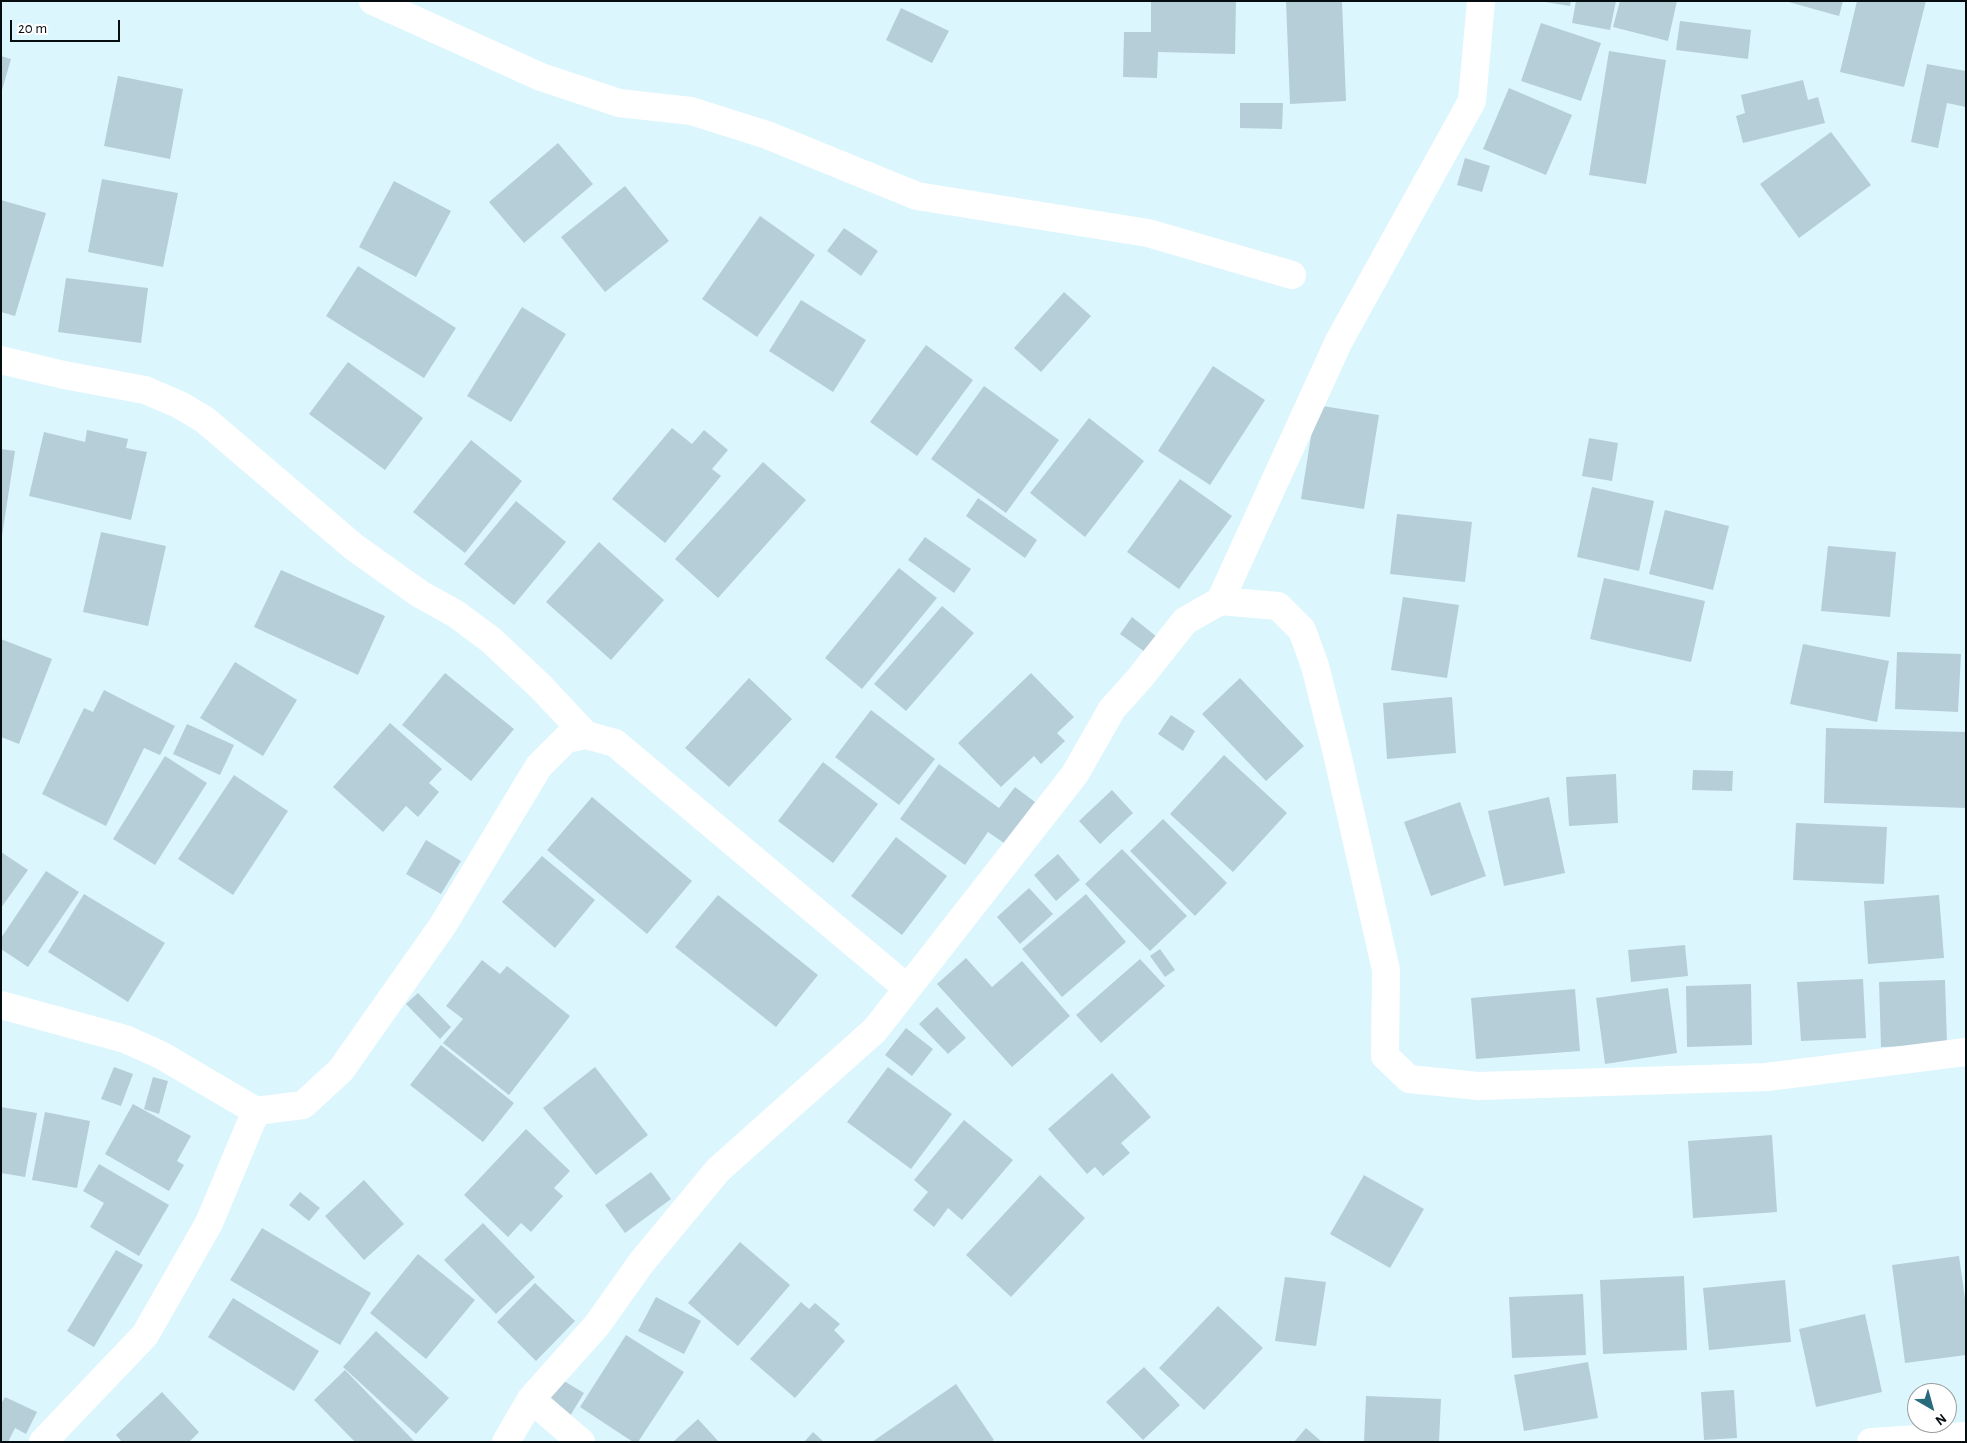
<!DOCTYPE html>
<html>
<head>
<meta charset="utf-8">
<style>
	body { margin:0 }
	#map { position:relative; width:1967px; height:1443px; overflow:hidden; background:#dcf6fe; font-family:"Alegreya Sans",sans-serif }
	canvas { display:block }
	.frame { position:absolute; inset:0; border:2px solid #050d10; pointer-events:none }
	.north { position:absolute; left:1907px; top:1383px; width:50px; height:50px; box-sizing:border-box; background:#fff; border:1px solid #9b9e9f; border-radius:50%; rotate:142deg; font-size:14px; font-weight:700; line-height:20px; text-align:center; color:#050d10 }
	.north::after { content:''; display:block; margin:auto; width:18px; height:22px; background:#286b7d; clip-path:polygon(50% 0,100% 100%,50% 72%,0 100%) }
	.scale { position:absolute; left:10px; top:20px; width:110px; height:22px; box-sizing:border-box; border:2px solid #050d10; border-top:0; padding-left:6px; font-size:15px; line-height:18px; white-space:nowrap; color:#050d10; -webkit-text-stroke:4px #fff; paint-order:stroke }
</style>
</head>
<body>
<div id="map">
<canvas width="1967" height="1443"></canvas>
<div class="frame"></div>
<div class="north">N</div>
<div class="scale">20 m</div>
</div>
<script>
const context = document.querySelector('canvas').getContext('2d');
context.lineJoin = 'round';
function fillPath(path, color) { context.fillStyle = color; context.fill(path, 'evenodd'); }
function strokePath(path, color, width, dash) { context.strokeStyle = color; context.lineWidth = width; context.lineCap = dash ? 'butt' : 'round'; context.setLineDash(dash || []); context.stroke(path); }
fillPath(new Path2D(`
	M 1151,1 L 1236,1 L 1235,54 L 1158,52 L 1157,78 L 1123,77 L 1124,32 L 1151,32 Z
	M 1286,1 L 1342,1 L 1346,101 L 1290,104 Z
	M 1539,1 L 1571,1 L 1570,6 Z
	M 1576,1 L 1616,1 L 1610,30 L 1572,23 Z
	M 1620,1 L 1677,1 L 1668,41 L 1613,27 Z
	M 1785,1 L 1843,1 L 1839,16 Z
	M 1857,1 L 1926,1 L 1904,87 L 1840,72 Z
	M 901,8 L 949,31 L 932,63 L 886,40 Z
	M 1680,21 L 1751,30 L 1748,59 L 1676,50 Z
	M 1541,23 L 1601,43 L 1581,101 L 1521,81 Z
	M 1609,51 L 1666,60 L 1646,184 L 1589,175 Z
	M 1,56 L 11,59 L 2,90 L 1,89 Z
	M 1927,64 L 1966,71 L 1966,107 L 1947,103 L 1938,148 L 1911,142 Z
	M 118,76 L 183,89 L 170,159 L 104,146 Z
	M 1803,80 L 1808,100 L 1818,97 L 1825,123 L 1743,143 L 1736,116 L 1745,113 L 1741,95 Z
	M 1509,88 L 1572,115 L 1546,175 L 1483,149 Z
	M 1240,103 L 1283,103 L 1282,129 L 1240,128 Z
	M 1831,132 L 1871,185 L 1799,238 L 1760,184 Z
	M 558,143 L 593,184 L 524,243 L 489,202 Z
	M 1465,158 L 1490,166 L 1482,192 L 1457,185 Z
	M 102,179 L 178,193 L 163,267 L 88,252 Z
	M 394,181 L 451,211 L 416,277 L 359,247 Z
	M 625,186 L 669,241 L 605,292 L 561,237 Z
	M 1,200 L 46,213 L 15,316 L 1,312 Z
	M 760,216 L 815,255 L 757,337 L 702,299 Z
	M 844,228 L 878,251 L 861,276 L 827,251 Z
	M 358,266 L 456,328 L 424,378 L 326,316 Z
	M 66,278 L 148,288 L 141,343 L 58,332 Z
	M 1064,292 L 1091,316 L 1041,372 L 1014,348 Z
	M 801,300 L 866,340 L 833,392 L 769,351 Z
	M 522,307 L 566,334 L 511,422 L 467,396 Z
	M 926,345 L 973,380 L 917,456 L 870,422 Z
	M 348,362 L 423,418 L 385,470 L 309,414 Z
	M 1213,366 L 1265,400 L 1210,485 L 1158,451 Z
	M 984,386 L 1059,440 L 1006,513 L 931,459 Z
	M 1316,405 L 1379,415 L 1364,509 L 1301,499 Z
	M 1089,418 L 1144,461 L 1085,537 L 1030,493 Z
	M 672,428 L 692,444 L 704,430 L 728,450 L 712,469 L 721,476 L 665,543 L 612,499 Z
	M 87,430 L 128,439 L 126,448 L 147,452 L 131,520 L 29,496 L 44,432 L 85,442 Z
	M 1589,438 L 1618,443 L 1612,481 L 1582,476 Z
	M 471,440 L 522,481 L 465,553 L 413,512 Z
	M 1,449 L 15,451 L 2,536 L 1,536 Z
	M 763,462 L 806,500 L 718,598 L 675,559 Z
	M 1180,479 L 1232,516 L 1179,589 L 1127,552 Z
	M 1592,487 L 1654,501 L 1639,571 L 1577,557 Z
	M 978,498 L 1037,540 L 1025,558 L 966,516 Z
	M 516,501 L 566,542 L 514,605 L 464,564 Z
	M 1665,510 L 1729,526 L 1713,590 L 1649,574 Z
	M 1397,514 L 1472,522 L 1465,582 L 1390,574 Z
	M 101,532 L 166,546 L 148,626 L 83,612 Z
	M 925,537 L 971,569 L 954,593 L 908,560 Z
	M 599,542 L 664,600 L 611,660 L 546,602 Z
	M 1828,546 L 1896,552 L 1890,617 L 1821,611 Z
	M 899,568 L 937,598 L 862,689 L 825,658 Z
	M 281,570 L 385,616 L 358,675 L 254,627 Z
	M 1604,578 L 1705,601 L 1691,662 L 1590,639 Z
	M 1403,597 L 1459,605 L 1447,678 L 1391,670 Z
	M 942,606 L 974,633 L 906,711 L 874,684 Z
	M 1132,617 L 1157,637 L 1145,652 L 1120,634 Z
	M 1,639 L 52,659 L 19,744 L 1,737 Z
	M 1803,644 L 1889,661 L 1877,722 L 1790,704 Z
	M 1897,652 L 1961,654 L 1958,712 L 1895,709 Z
	M 235,662 L 297,700 L 263,756 L 200,718 Z
	M 445,673 L 514,729 L 471,781 L 402,725 Z
	M 1031,673 L 1074,717 L 1057,733 L 1065,741 L 1041,764 L 1034,756 L 1001,787 L 958,743 Z
	M 749,678 L 792,719 L 729,787 L 685,748 Z
	M 1240,678 L 1304,746 L 1266,781 L 1202,714 Z
	M 104,690 L 175,726 L 160,755 L 144,748 L 106,826 L 42,794 L 84,708 L 93,712 Z
	M 1452,697 L 1456,753 L 1387,759 L 1383,703 Z
	M 871,710 L 935,759 L 899,805 L 835,757 Z
	M 1171,715 L 1195,731 L 1183,751 L 1158,734 Z
	M 390,723 L 442,769 L 429,783 L 439,792 L 418,817 L 406,806 L 383,832 L 333,787 Z
	M 187,724 L 234,745 L 220,775 L 173,754 Z
	M 1826,728 L 1966,732 L 1966,808 L 1824,803 Z
	M 1224,755 L 1287,813 L 1233,872 L 1170,814 Z
	M 165,756 L 207,783 L 155,865 L 113,839 Z
	M 823,762 L 878,804 L 833,863 L 778,821 Z
	M 939,764 L 999,808 L 1015,787 L 1035,802 L 1004,843 L 988,832 L 965,865 L 900,819 Z
	M 1693,770 L 1733,771 L 1732,791 L 1692,790 Z
	M 1616,774 L 1618,823 L 1569,826 L 1566,777 Z
	M 234,775 L 288,811 L 233,895 L 178,859 Z
	M 1112,790 L 1133,813 L 1100,844 L 1079,821 Z
	M 592,797 L 692,881 L 647,934 L 547,850 Z
	M 1549,797 L 1565,873 L 1504,886 L 1488,811 Z
	M 1460,802 L 1486,876 L 1431,896 L 1404,822 Z
	M 1163,819 L 1227,883 L 1195,916 L 1130,851 Z
	M 1796,823 L 1887,827 L 1884,884 L 1793,880 Z
	M 896,837 L 947,876 L 902,935 L 851,896 Z
	M 426,840 L 461,861 L 441,894 L 406,874 Z
	M 1122,849 L 1187,916 L 1150,951 L 1085,884 Z
	M 1,852 L 28,870 L 1,908 Z
	M 1058,854 L 1080,880 L 1056,901 L 1034,875 Z
	M 542,856 L 595,900 L 555,948 L 502,902 Z
	M 46,871 L 79,892 L 28,967 L 1,949 L 1,938 Z
	M 1029,888 L 1053,914 L 1020,944 L 997,917 Z
	M 84,894 L 165,943 L 128,1002 L 48,952 Z
	M 1086,894 L 1126,942 L 1062,997 L 1022,949 Z
	M 718,895 L 818,975 L 776,1027 L 675,947 Z
	M 1939,895 L 1944,958 L 1868,964 L 1864,901 Z
	M 1685,945 L 1688,976 L 1631,982 L 1628,950 Z
	M 1160,949 L 1175,970 L 1165,977 L 1150,956 Z
	M 966,958 L 992,987 L 1022,961 L 1070,1016 L 1012,1067 L 937,984 Z
	M 1140,959 L 1165,986 L 1101,1043 L 1076,1015 Z
	M 482,960 L 500,974 L 507,966 L 570,1016 L 509,1095 L 443,1043 L 463,1019 L 446,1006 Z
	M 1863,979 L 1866,1038 L 1801,1041 L 1797,982 Z
	M 1945,980 L 1947,1045 L 1881,1047 L 1879,982 Z
	M 1751,984 L 1752,1045 L 1687,1047 L 1686,986 Z
	M 1668,988 L 1677,1053 L 1605,1064 L 1596,998 Z
	M 1575,989 L 1580,1051 L 1476,1059 L 1471,998 Z
	M 418,993 L 451,1027 L 440,1039 L 406,1004 Z
	M 937,1007 L 966,1038 L 948,1054 L 919,1024 Z
	M 906,1028 L 933,1049 L 912,1076 L 885,1055 Z
	M 441,1045 L 514,1103 L 483,1142 L 410,1085 Z
	M 114,1067 L 133,1074 L 121,1106 L 101,1099 Z
	M 595,1067 L 648,1135 L 596,1175 L 543,1108 Z
	M 888,1067 L 952,1114 L 911,1169 L 847,1122 Z
	M 1112,1073 L 1151,1117 L 1121,1143 L 1130,1153 L 1103,1176 L 1095,1167 L 1087,1174 L 1048,1129 Z
	M 153,1077 L 168,1081 L 159,1114 L 144,1109 Z
	M 133,1104 L 191,1136 L 177,1161 L 184,1165 L 169,1191 L 105,1154 Z
	M 1,1107 L 37,1113 L 25,1177 L 1,1173 Z
	M 45,1112 L 90,1121 L 77,1188 L 32,1180 Z
	M 964,1120 L 1013,1160 L 962,1220 L 948,1208 L 934,1227 L 913,1210 L 928,1192 L 914,1180 Z
	M 526,1129 L 570,1171 L 554,1188 L 563,1196 L 531,1232 L 521,1223 L 508,1237 L 464,1195 Z
	M 1772,1135 L 1777,1212 L 1693,1218 L 1688,1141 Z
	M 99,1164 L 169,1205 L 139,1256 L 90,1227 L 104,1203 L 83,1191 Z
	M 651,1172 L 671,1199 L 625,1233 L 605,1205 Z
	M 1040,1175 L 1085,1218 L 1011,1297 L 966,1255 Z
	M 1364,1175 L 1424,1209 L 1390,1268 L 1330,1234 Z
	M 364,1180 L 404,1224 L 364,1260 L 325,1216 Z
	M 300,1192 L 320,1208 L 309,1221 L 289,1205 Z
	M 483,1223 L 535,1277 L 496,1314 L 444,1260 Z
	M 262,1228 L 371,1293 L 340,1345 L 230,1280 Z
	M 740,1242 L 790,1285 L 738,1346 L 688,1303 Z
	M 116,1250 L 143,1265 L 94,1347 L 67,1331 Z
	M 418,1254 L 475,1300 L 426,1359 L 370,1313 Z
	M 1959,1256 L 1966,1306 L 1966,1355 L 1905,1363 L 1892,1265 Z
	M 1684,1276 L 1687,1350 L 1603,1354 L 1600,1280 Z
	M 1285,1277 L 1326,1282 L 1316,1346 L 1275,1341 Z
	M 1785,1280 L 1791,1342 L 1709,1350 L 1703,1288 Z
	M 535,1283 L 575,1321 L 536,1361 L 497,1322 Z
	M 1583,1294 L 1586,1355 L 1512,1358 L 1509,1297 Z
	M 656,1297 L 701,1321 L 684,1354 L 638,1331 Z
	M 233,1298 L 319,1351 L 294,1391 L 208,1337 Z
	M 801,1302 L 809,1309 L 815,1303 L 840,1324 L 834,1330 L 845,1341 L 795,1398 L 750,1359 Z
	M 1218,1306 L 1263,1348 L 1204,1410 L 1159,1368 Z
	M 1865,1314 L 1882,1392 L 1816,1407 L 1799,1329 Z
	M 376,1331 L 449,1398 L 416,1434 L 343,1367 Z
	M 626,1335 L 684,1372 L 638,1442 L 633,1442 L 580,1407 Z
	M 1588,1362 L 1598,1418 L 1524,1431 L 1514,1375 Z
	M 1144,1367 L 1180,1405 L 1143,1440 L 1106,1402 Z
	M 345,1370 L 415,1442 L 355,1442 L 314,1400 Z
	M 559,1378 L 584,1393 L 570,1416 L 545,1402 Z
	M 956,1384 L 994,1440 L 991,1442 L 872,1442 Z
	M 1734,1390 L 1737,1438 L 1704,1440 L 1701,1392 Z
	M 162,1392 L 199,1432 L 189,1442 L 122,1442 L 116,1435 Z
	M 1366,1396 L 1441,1399 L 1439,1442 L 1364,1442 Z
	M 5,1397 L 37,1412 L 26,1434 L 15,1428 L 8,1442 L 1,1442 L 1,1404 Z
	M 698,1419 L 719,1442 L 673,1442 Z
	M 1306,1428 L 1322,1442 L 1294,1442 Z
	M 813,1432 L 824,1442 L 804,1442 Z`), '#b6ced7');
strokePath(new Path2D(`
	M 373,1 L 541,77 L 619,103 L 691,111 L 767,135 L 917,196 L 1148,233 L 1292,275
	M 1,360 L 64,375 L 145,390 L 180,405 L 205,420 L 354,547 L 420,594 L 456,614 L 491,640 L 541,687 L 586,735
	M 1220,601 L 1339,341 L 1472,101 L 1481,1
	M 1,1005 L 125,1039 L 161,1055 L 256,1111 L 303,1105 L 341,1070 L 443,925 L 539,766 L 566,739 L 586,735 L 615,743 L 907,988
	M 531,1399 L 581,1442
	M 43,1442 L 145,1335 L 209,1223 L 256,1111
	M 506,1442 L 531,1399 L 597,1325 L 641,1263 L 718,1170 L 875,1030 L 1075,774 L 1112,709 L 1139,679 L 1185,621 L 1220,601 L 1278,606 L 1302,630 L 1315,666 L 1336,749 L 1386,970 L 1385,1056 L 1409,1079 L 1478,1086 L 1767,1077 L 1966,1052
	M 1871,1442 L 1966,1436`), '#fff', 28);
</script>
</body>
</html>
